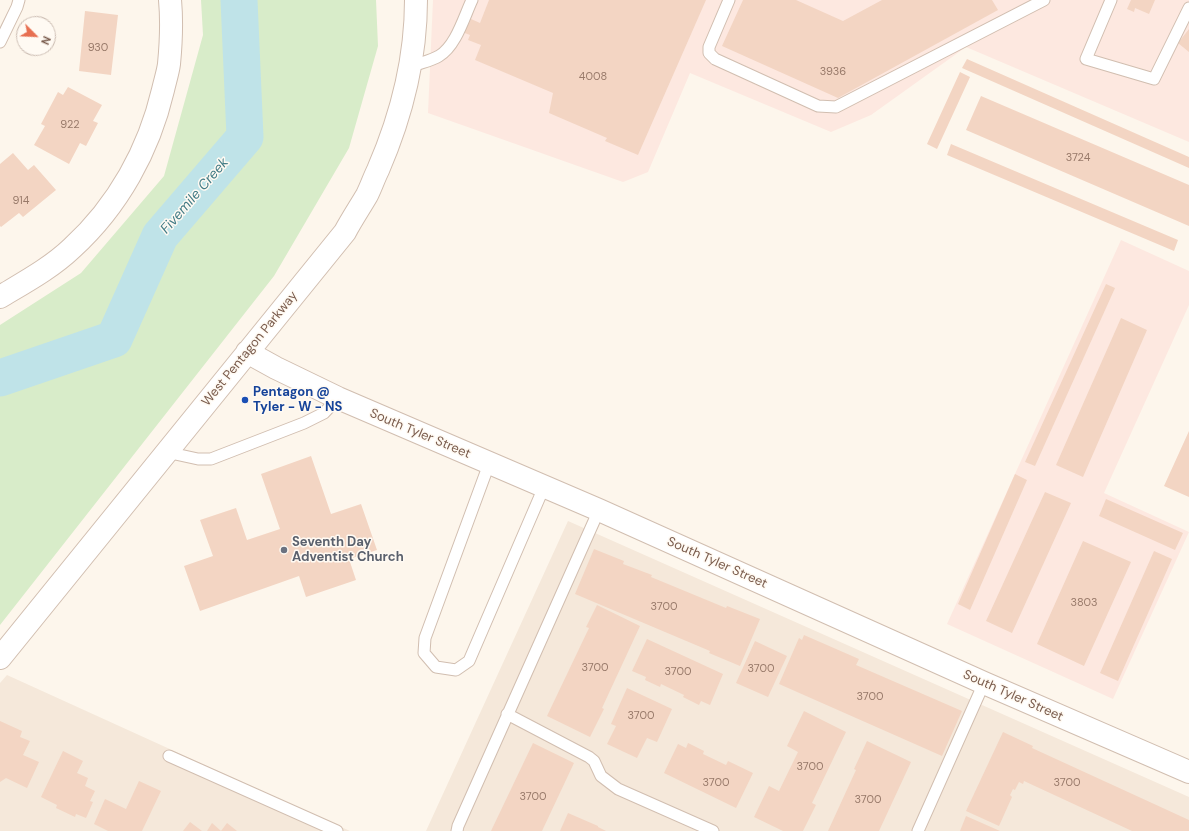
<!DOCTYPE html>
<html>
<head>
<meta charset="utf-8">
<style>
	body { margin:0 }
	#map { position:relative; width:1189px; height:831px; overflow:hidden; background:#fdf6ec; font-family:"DM Sans",sans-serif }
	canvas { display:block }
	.north { position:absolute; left:16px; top:16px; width:40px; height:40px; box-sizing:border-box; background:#fffaf3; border:1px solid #cabbb1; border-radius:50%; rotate:114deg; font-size:11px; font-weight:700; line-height:16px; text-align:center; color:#7a5c4d }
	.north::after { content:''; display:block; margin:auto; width:14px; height:18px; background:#e76f51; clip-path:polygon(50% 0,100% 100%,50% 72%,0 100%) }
</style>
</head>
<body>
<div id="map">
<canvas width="1189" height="831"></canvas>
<div class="north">N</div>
</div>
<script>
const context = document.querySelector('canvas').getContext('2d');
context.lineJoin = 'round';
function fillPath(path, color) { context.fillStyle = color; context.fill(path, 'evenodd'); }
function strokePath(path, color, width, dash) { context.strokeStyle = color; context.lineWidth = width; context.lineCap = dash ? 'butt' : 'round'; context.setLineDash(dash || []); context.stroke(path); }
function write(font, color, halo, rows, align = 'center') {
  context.font = font + ' "DM Sans",sans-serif'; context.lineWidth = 3; context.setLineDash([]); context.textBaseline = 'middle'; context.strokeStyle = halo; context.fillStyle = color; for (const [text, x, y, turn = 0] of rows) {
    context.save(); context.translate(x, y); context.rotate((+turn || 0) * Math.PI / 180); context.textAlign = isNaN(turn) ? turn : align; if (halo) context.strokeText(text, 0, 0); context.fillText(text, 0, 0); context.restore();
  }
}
fillPath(new Path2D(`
	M 568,521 L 1189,797 L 1189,831 L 426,831 Z
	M 7,675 L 350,831 L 0,831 L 0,683 Z`), '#f5e8da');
fillPath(new Path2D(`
	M 433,0 L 1189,0 L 1189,142 L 966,47 L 871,115 L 831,132 L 690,73 L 648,172 L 623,182 L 428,113 Z
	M 1121,240 L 1189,271 L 1189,305 L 1104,493 L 1189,532 L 1113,699 L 947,624 Z`), '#fde8e0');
fillPath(new Path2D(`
	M 201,0 L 376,0 L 378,46 L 349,148 L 274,276 L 0,625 L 0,325 L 81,273 L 164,176 L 203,35 Z`), '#d8ecc9');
strokePath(new Path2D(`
	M 0,378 L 114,339 L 160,236 L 245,137 L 239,0`), '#bfe3e8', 37);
fillPath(new Path2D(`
	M 489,0 L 706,0 L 638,155 L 605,141 L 607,138 L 549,113 L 553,93 L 475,60 L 481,45 L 468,40 L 470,35 L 462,32 L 466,24 L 468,25 L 471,19 L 480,23 Z
	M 743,0 L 796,0 L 843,21 L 882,0 L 992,0 L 998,10 L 838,98 L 722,46 Z
	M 1131,0 L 1155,0 L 1149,14 L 1135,8 L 1134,12 L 1127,9 Z
	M 85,11 L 118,15 L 111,75 L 79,71 Z
	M 1189,29 L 1189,52 L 1178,43 Z
	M 967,59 L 1189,157 L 1189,168 L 962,68 Z
	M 960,72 L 970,77 L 937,149 L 927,144 Z
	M 68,87 L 102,105 L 93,121 L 98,123 L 86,146 L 80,143 L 69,164 L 34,145 L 45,126 L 41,124 L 58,92 L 63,95 Z
	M 981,96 L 1189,185 L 1189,226 L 966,130 Z
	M 951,144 L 1178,240 L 1174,251 L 947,155 Z
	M 13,153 L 28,170 L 34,165 L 56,190 L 23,217 L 19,213 L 1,227 L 0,226 L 0,164 Z
	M 1106,284 L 1115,288 L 1035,466 L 1025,462 Z
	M 1121,318 L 1147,330 L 1083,477 L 1056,465 Z
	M 1189,431 L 1189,497 L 1164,486 Z
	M 311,456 L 331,514 L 361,504 L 377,550 L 349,559 L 356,580 L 306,597 L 299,576 L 200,611 L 184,566 L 213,556 L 200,520 L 236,508 L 247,540 L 280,529 L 261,474 Z
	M 1015,474 L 1027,480 L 970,610 L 958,604 Z
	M 1045,492 L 1071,503 L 1012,633 L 986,621 Z
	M 1106,499 L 1183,533 L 1175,550 L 1099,516 Z
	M 1083,541 L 1131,562 L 1084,666 L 1037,644 Z
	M 594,549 L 624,561 L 623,564 L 652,575 L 651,577 L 726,608 L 727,606 L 760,619 L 740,666 L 709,653 L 710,651 L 575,594 Z
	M 1154,551 L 1172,559 L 1118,681 L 1100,673 Z
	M 597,605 L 640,626 L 602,708 L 604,709 L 590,737 L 547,716 L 589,628 L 586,627 Z
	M 804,635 L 859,659 L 856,665 L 962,711 L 942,756 L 779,684 L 799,638 L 802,640 Z
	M 647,639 L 723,674 L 710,705 L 701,701 L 699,705 L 683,697 L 684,695 L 661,684 L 660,687 L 645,680 L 646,677 L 632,671 Z
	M 755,641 L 787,656 L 768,697 L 736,683 Z
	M 627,688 L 672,709 L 657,742 L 647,738 L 637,758 L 607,744 L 616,726 L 611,724 Z
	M 804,711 L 846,732 L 812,803 L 816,805 L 803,831 L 783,831 L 754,817 L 769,786 L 779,791 L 798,752 L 787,746 Z
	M 0,721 L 22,731 L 20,737 L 30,741 L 23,755 L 39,762 L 27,788 L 6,778 L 0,782 Z
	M 1003,732 L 1033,746 L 1032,748 L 1189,820 L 1189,831 L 1132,831 L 1024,781 L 1023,784 L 1019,782 L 1015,790 L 1013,789 L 1010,795 L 1012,797 L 999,826 L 966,811 Z
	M 867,741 L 911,762 L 879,831 L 828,831 L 856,770 L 854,769 Z
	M 533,743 L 574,763 L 542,831 L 491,831 Z
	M 688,743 L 704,751 L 703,754 L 726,765 L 728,761 L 753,773 L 736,808 L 664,773 L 678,744 L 686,748 Z
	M 63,751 L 83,761 L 77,773 L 88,778 L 85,786 L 95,791 L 90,801 L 93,802 L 86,818 L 76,814 L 75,817 L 56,808 L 57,805 L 41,797 Z
	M 139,781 L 161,791 L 142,831 L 108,831 L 94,824 L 105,799 L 126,809 Z
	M 568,813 L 598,826 L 598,827 L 606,831 L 560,831 Z
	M 966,816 L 1000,831 L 960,831 Z
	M 190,822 L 202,831 L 183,831 Z
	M 212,823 L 221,831 L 207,831 Z
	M 227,823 L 237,831 L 221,831 Z`), '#f3d5c3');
const service = new Path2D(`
	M 729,0 L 709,47 L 709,53 L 715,59 L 818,106 L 836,107 L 1044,0
	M 1111,0 L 1086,59 L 1154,79 L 1189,8
	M 0,42 L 17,7 L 19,0
	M 410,67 C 419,63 431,61 439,56 C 456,46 464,17 472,0
	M 166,452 L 198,459 L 211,459 L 304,423 L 324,413 L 338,398
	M 489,464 L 425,638 L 424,653 L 436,667 L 456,670 L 469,661 L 544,487
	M 507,714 L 589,757 L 594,761 L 601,776 L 618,789 L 713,831
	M 169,756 L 337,831
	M 457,831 L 458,826 L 599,510
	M 918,831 L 984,683`);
const minor = new Path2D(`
	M 0,297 C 25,282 51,268 72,248 C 118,206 149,150 163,90 C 165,81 168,72 169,64 C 171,43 172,21 170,0`);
const tertiary = new Path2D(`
	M 247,352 L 276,368 L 338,398 L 599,510 L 984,683 L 1189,772
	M 0,658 L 345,232 C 352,219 360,207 367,195 C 371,187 374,178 378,170 C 401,117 416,58 416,0`);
strokePath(service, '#d1beb0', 13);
strokePath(minor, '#d1beb0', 24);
strokePath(tertiary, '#d1beb0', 24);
strokePath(service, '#fff', 11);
strokePath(minor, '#fff', 22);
strokePath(tertiary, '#fff', 22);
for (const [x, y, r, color] of [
	[245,400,4,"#1a4fb4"],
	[284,550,4,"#6b7280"]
]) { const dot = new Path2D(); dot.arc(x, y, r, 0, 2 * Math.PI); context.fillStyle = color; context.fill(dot); strokePath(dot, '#fffaf3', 1.5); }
write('11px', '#987a6a', null, [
	["930",98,48],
	["3936",833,72],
	["4008",593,77],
	["922",70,125],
	["3724",1078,158],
	["914",21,201],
	["3803",1084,603],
	["3700",664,607],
	["3700",595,668],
	["3700",761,669],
	["3700",678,672],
	["3700",870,697],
	["3700",641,716],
	["3700",810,767],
	["3700",716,783],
	["3700",1067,783],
	["3700",533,797],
	["3700",868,800]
]);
write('13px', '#7a5c4d', '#fffaf3', [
	["West Pentagon Parkway",250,349,-51],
	["South Tyler Street",420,434,23],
	["South Tyler Street",717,563,24],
	["South Tyler Street",1013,696,24]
]);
write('bold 13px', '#164399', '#fffaf3', [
	["Pentagon @",253,393],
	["Tyler - W - NS",253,408]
], 'left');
write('bold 13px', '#5b616d', '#fffaf3', [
	["Seventh Day",292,543],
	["Adventist Church",292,558]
], 'left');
write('italic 14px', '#437c86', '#fffaf3', [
	["Fivemile Creek",195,196,-49]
]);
</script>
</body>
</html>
